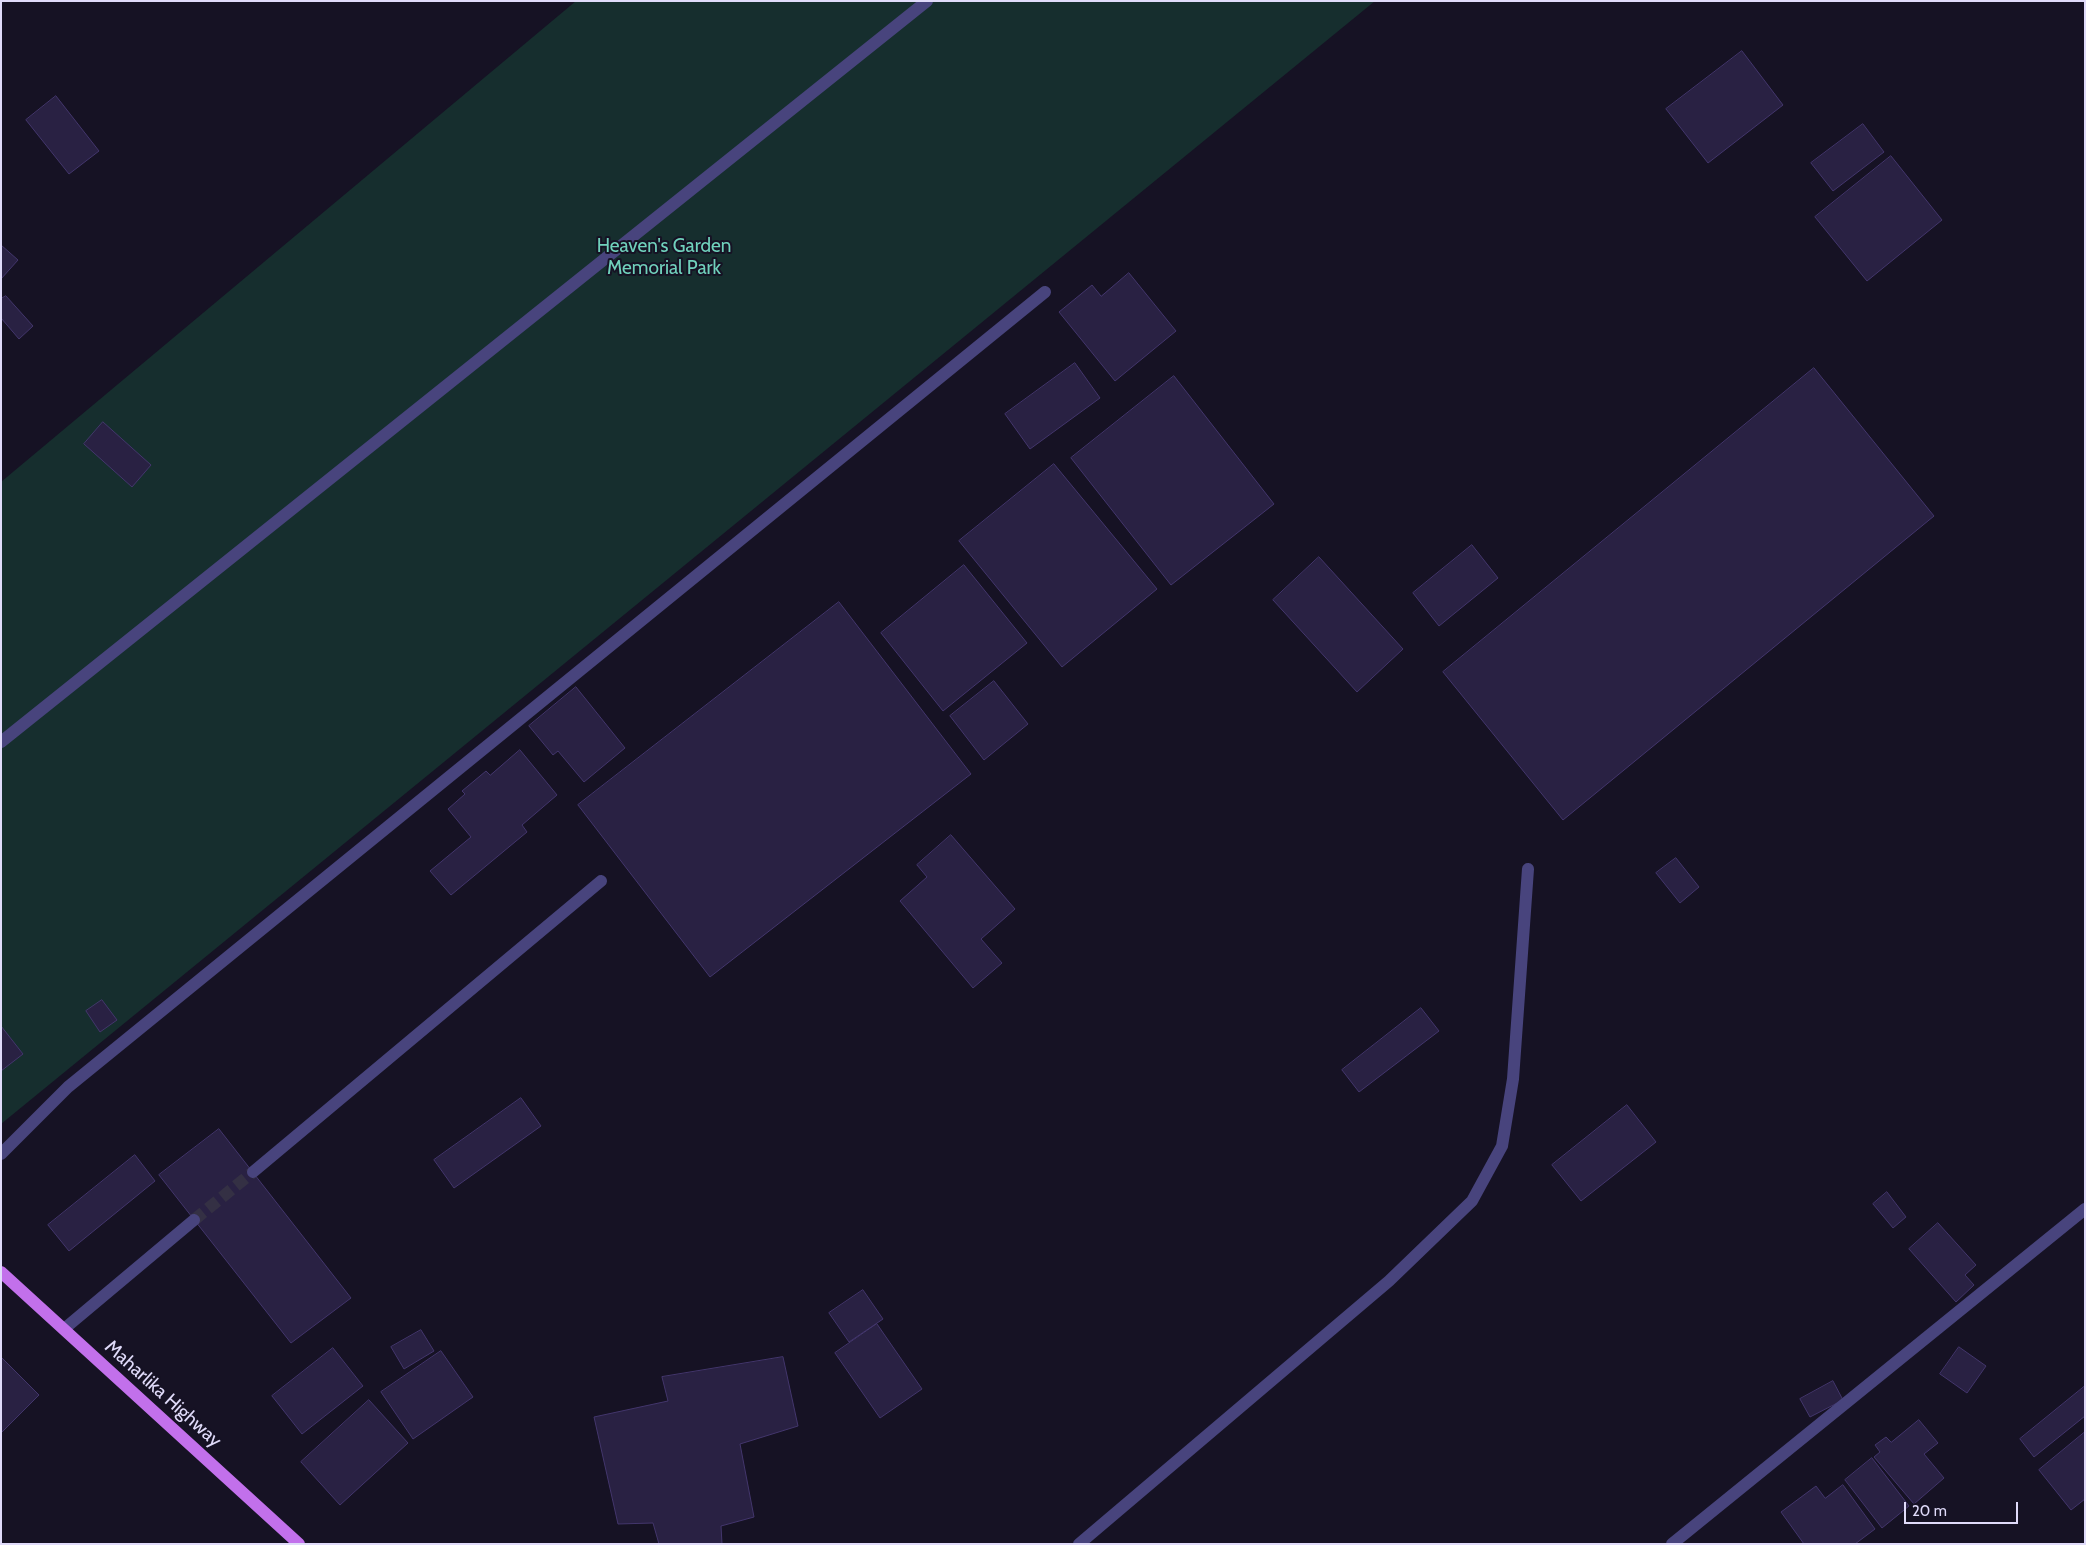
<!DOCTYPE html>
<html>
<head>
<meta charset="utf-8">
<style>
	body { margin:0 }
	#map { position:relative; width:2086px; height:1545px; overflow:hidden; background:#161224; font-family:Cabin,sans-serif }
	canvas { display:block }
	.frame { position:absolute; inset:0; border:2px solid #e0dbfa; pointer-events:none }
	.scale { position:absolute; left:1904px; top:1502px; width:114px; height:22px; box-sizing:border-box; border:2px solid #e0dbfa; border-top:0; padding-left:6px; font-size:15px; line-height:18px; white-space:nowrap; color:#e0dbfa; -webkit-text-stroke:4px #161224; paint-order:stroke }
</style>
</head>
<body>
<div id="map">
<canvas width="2086" height="1545"></canvas>
<div class="frame"></div>
<div class="scale">20 m</div>
</div>
<script>
const context = document.querySelector('canvas').getContext('2d');
context.lineJoin = 'round';
function fillPath(path, color) { context.fillStyle = color; context.fill(path, 'evenodd'); }
function strokePath(path, color, width, dash) { context.strokeStyle = color; context.lineWidth = width; context.lineCap = dash ? 'butt' : 'round'; context.setLineDash(dash || []); context.stroke(path); }
function write(font, color, halo, rows, align = 'center') {
  context.font = font + ' Cabin,sans-serif'; context.lineWidth = 4; context.setLineDash([]); context.textBaseline = 'middle'; context.strokeStyle = halo; context.fillStyle = color; for (const [text, x, y, turn = 0] of rows) {
    context.save(); context.translate(x, y); context.rotate((+turn || 0) * Math.PI / 180); context.textAlign = isNaN(turn) ? turn : align; if (halo) context.strokeText(text, 0, 0); context.fillText(text, 0, 0); context.restore();
  }
}
fillPath(new Path2D(`
	M 576,1 L 1375,1 L 1,1124 L 1,482 Z`), '#162e2e');
const building = new Path2D(`
	M 1742,51 L 1783,105 L 1708,163 L 1666,109 Z
	M 56,96 L 99,151 L 69,174 L 26,120 Z
	M 1863,124 L 1884,152 L 1833,191 L 1811,163 Z
	M 1891,156 L 1942,220 L 1867,281 L 1815,217 Z
	M 1,245 L 18,260 L 1,279 Z
	M 1129,273 L 1176,331 L 1115,381 L 1059,312 L 1092,285 L 1101,296 Z
	M 6,296 L 33,326 L 19,339 L 1,318 L 1,299 Z
	M 1075,363 L 1100,398 L 1030,449 L 1005,414 Z
	M 1814,368 L 1934,516 L 1563,820 L 1443,672 Z
	M 1174,376 L 1274,504 L 1171,585 L 1071,458 Z
	M 103,422 L 151,465 L 132,487 L 84,444 Z
	M 1054,464 L 1157,589 L 1062,667 L 959,541 Z
	M 1472,545 L 1498,578 L 1439,626 L 1413,593 Z
	M 1319,557 L 1403,649 L 1357,692 L 1273,600 Z
	M 964,565 L 1027,643 L 943,711 L 881,633 Z
	M 839,602 L 971,774 L 710,977 L 578,805 Z
	M 994,681 L 1028,724 L 984,760 L 950,716 Z
	M 576,687 L 625,748 L 584,782 L 558,751 L 553,755 L 529,726 Z
	M 520,750 L 557,795 L 522,825 L 527,832 L 451,895 L 430,871 L 471,837 L 448,809 L 465,794 L 462,791 L 486,771 L 490,775 Z
	M 951,835 L 1015,909 L 981,939 L 1002,963 L 973,988 L 900,901 L 927,877 L 917,865 Z
	M 1676,858 L 1699,887 L 1680,903 L 1656,873 Z
	M 102,1000 L 117,1020 L 100,1032 L 86,1011 Z
	M 1421,1008 L 1439,1031 L 1359,1092 L 1342,1070 Z
	M 1,1026 L 23,1054 L 1,1071 Z
	M 521,1098 L 541,1126 L 454,1188 L 434,1160 Z
	M 1627,1105 L 1656,1142 L 1581,1201 L 1552,1165 Z
	M 219,1129 L 351,1298 L 291,1343 L 159,1175 Z
	M 135,1155 L 155,1181 L 69,1251 L 48,1225 Z
	M 1887,1192 L 1906,1217 L 1893,1228 L 1873,1204 Z
	M 1938,1223 L 1976,1265 L 1965,1275 L 1974,1285 L 1956,1302 L 1909,1249 Z
	M 863,1290 L 883,1319 L 849,1342 L 829,1313 Z
	M 877,1324 L 922,1389 L 880,1418 L 835,1353 Z
	M 421,1330 L 434,1351 L 404,1369 L 391,1347 Z
	M 1959,1347 L 1986,1366 L 1967,1393 L 1940,1374 Z
	M 333,1348 L 363,1386 L 302,1434 L 272,1396 Z
	M 441,1351 L 473,1397 L 413,1439 L 381,1392 Z
	M 1,1357 L 39,1395 L 1,1433 Z
	M 783,1357 L 798,1426 L 740,1444 L 754,1517 L 721,1526 L 722,1544 L 659,1544 L 653,1523 L 618,1524 L 594,1417 L 668,1401 L 662,1377 Z
	M 1833,1381 L 1843,1400 L 1810,1417 L 1800,1399 Z
	M 2085,1386 L 2085,1416 L 2034,1457 L 2020,1439 Z
	M 369,1400 L 408,1443 L 340,1505 L 301,1462 Z
	M 1919,1420 L 1938,1443 L 1924,1454 L 1944,1478 L 1914,1504 L 1874,1457 L 1880,1452 L 1875,1445 L 1886,1437 L 1891,1442 Z
	M 2085,1432 L 2085,1499 L 2071,1510 L 2039,1470 Z
	M 1872,1458 L 1909,1506 L 1882,1528 L 1845,1480 Z
	M 1843,1485 L 1875,1529 L 1855,1544 L 1804,1544 L 1781,1512 L 1816,1486 L 1825,1498 Z`);
fillPath(building, '#292143');
strokePath(building, '#43366c', 1);
strokePath(new Path2D(`
	M 194,1220 L 253,1172`), '#343044', 12, [12, 6]);
strokePath(new Path2D(`
	M 1,742 L 927,1
	M 1,1154 L 68,1087 L 1045,292
	M 253,1172 L 601,881
	M 64,1329 L 194,1220
	M 1079,1544 L 1389,1281 L 1472,1201 L 1502,1146 L 1513,1079 L 1528,869
	M 1672,1544 L 2085,1209`), '#48447d', 12);
strokePath(new Path2D(`
	M 1,1272 L 299,1544`), '#c270eb', 12);
write('19px', '#70d1bc', '#161224', [
	["Heaven's Garden",664,246],
	["Memorial Park",664,268]
]);
write('19px', '#e0dbfa', '#161224', [
	["Maharlika Highway",163,1394,42]
]);
</script>
</body>
</html>
